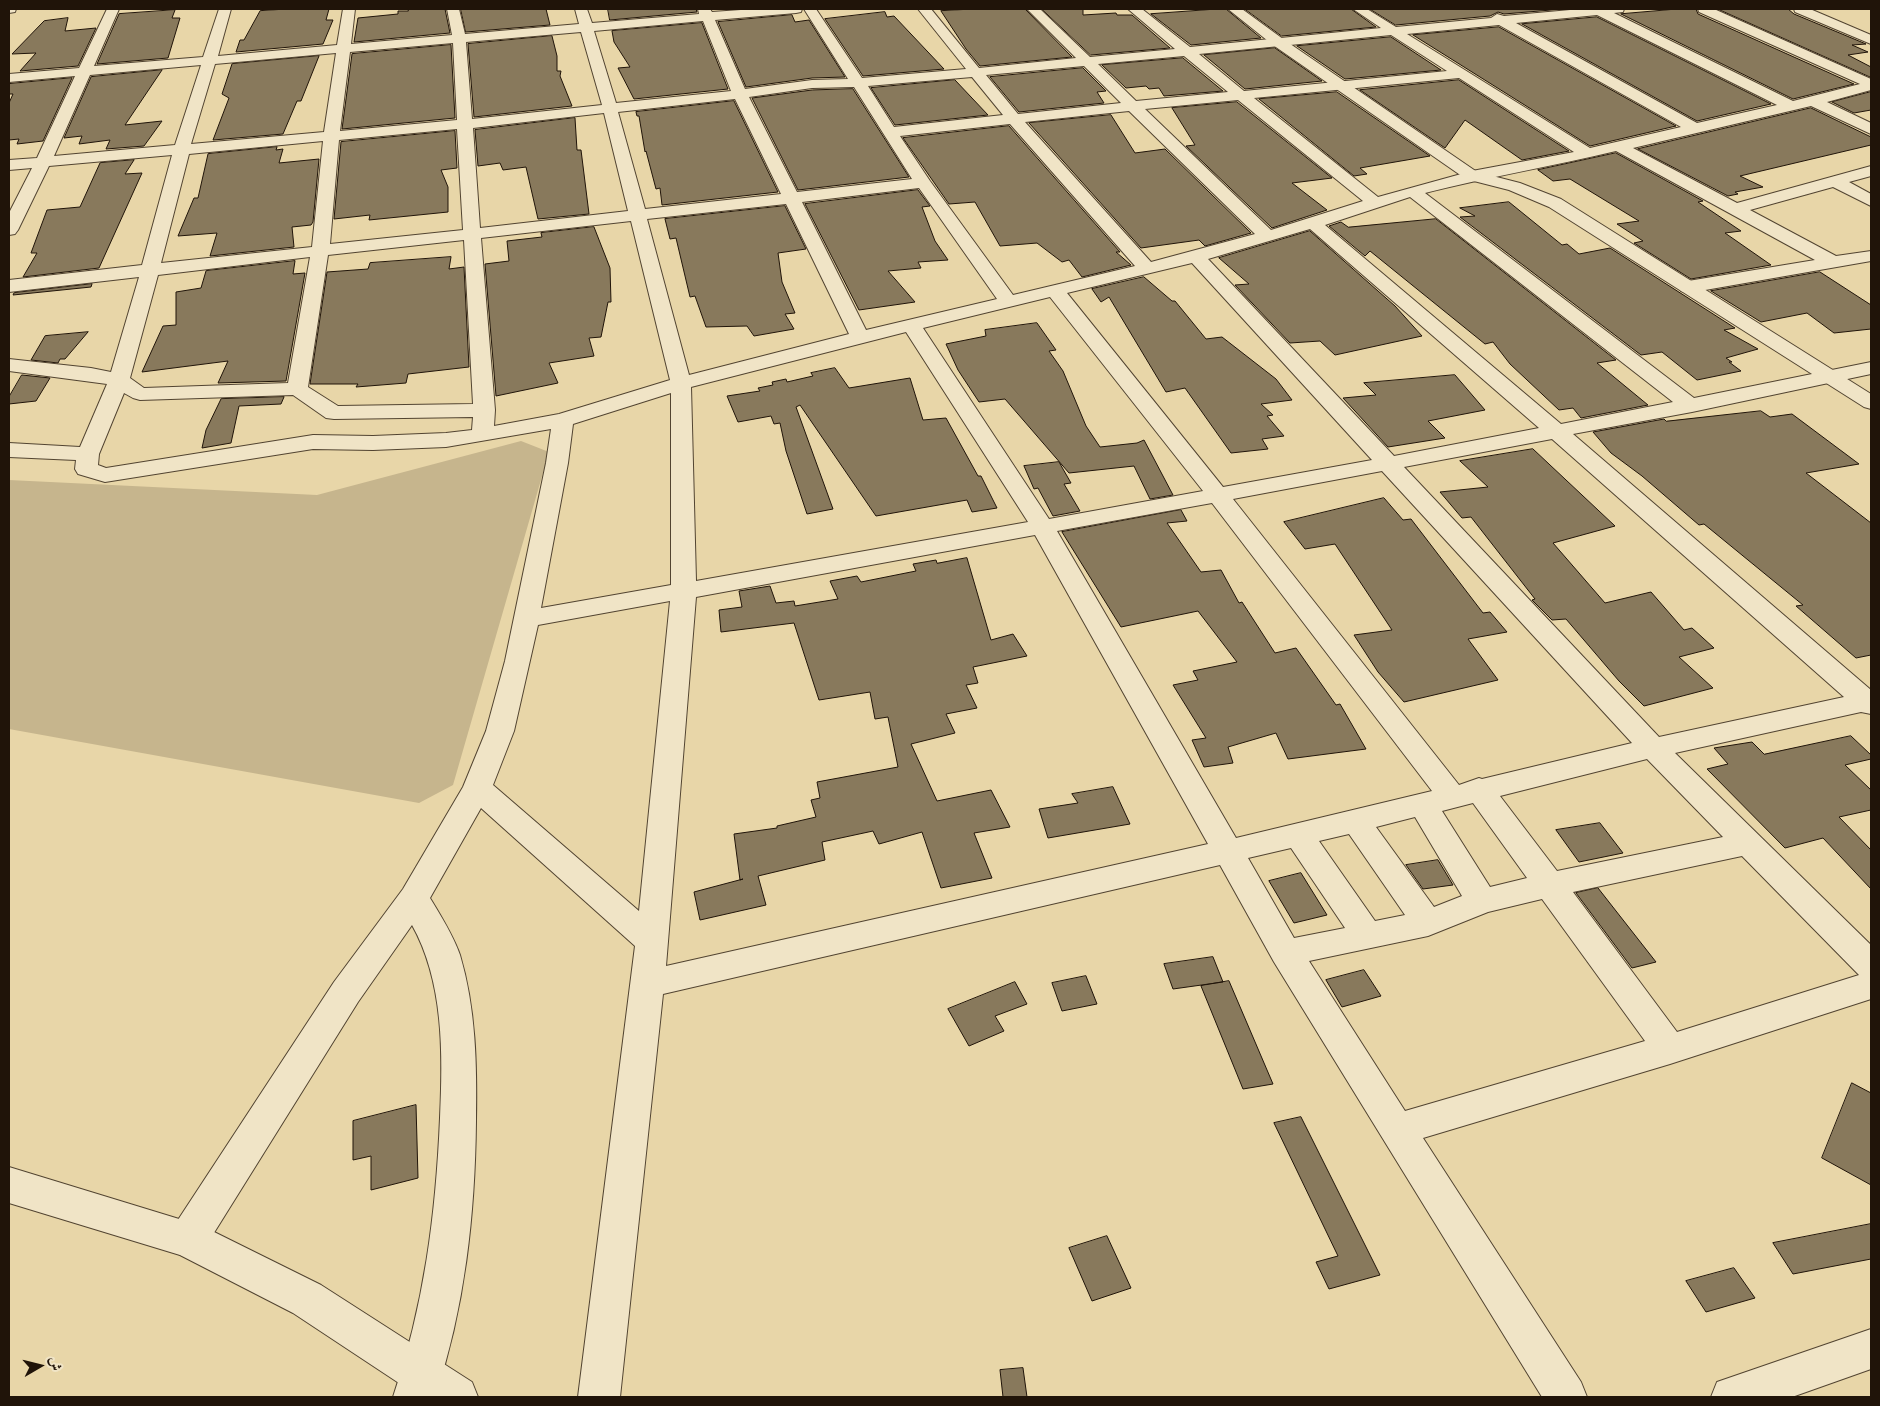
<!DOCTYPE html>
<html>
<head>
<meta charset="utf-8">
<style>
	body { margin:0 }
	#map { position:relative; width:1880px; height:1406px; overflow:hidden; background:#e8d6a8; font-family:"IM FELL French Canon",Amiri,serif }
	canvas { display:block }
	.frame { position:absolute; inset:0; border:10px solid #201409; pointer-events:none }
	.north { position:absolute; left:15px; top:1341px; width:50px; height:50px; -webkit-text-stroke:4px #f0e4c6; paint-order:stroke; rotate:82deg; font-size:14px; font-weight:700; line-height:20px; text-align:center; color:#201409 }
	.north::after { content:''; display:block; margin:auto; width:18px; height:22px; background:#201409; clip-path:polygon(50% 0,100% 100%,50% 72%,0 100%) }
</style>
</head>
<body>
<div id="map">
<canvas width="1880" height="1406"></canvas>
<div class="frame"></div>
<div class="north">ش</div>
</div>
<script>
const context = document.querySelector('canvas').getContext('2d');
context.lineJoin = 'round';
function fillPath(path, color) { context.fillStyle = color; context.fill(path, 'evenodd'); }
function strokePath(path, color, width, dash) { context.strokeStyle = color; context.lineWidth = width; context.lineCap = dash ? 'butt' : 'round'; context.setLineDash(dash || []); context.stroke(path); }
fillPath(new Path2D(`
	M 521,441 L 549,452 L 453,785 L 419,803 L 9,729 L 9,480 L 317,495 Z`), '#c6b58d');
const building = new Path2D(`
	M 287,9 L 329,9 L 326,20 L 333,20 L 323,44 L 236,52 L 240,40 L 244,40 L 260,11 Z
	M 408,9 L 445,9 L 450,33 L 354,42 L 358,18 L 398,14 L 398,11 L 408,11 Z
	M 461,9 L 546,9 L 550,25 L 466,32 Z
	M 608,9 L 696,9 L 697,12 L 610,20 Z
	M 973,9 L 1025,9 L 1072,57 L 980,66 L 966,49 L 941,11 Z
	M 1042,9 L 1083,9 L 1083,15 L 1116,13 L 1117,15 L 1132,15 L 1170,48 L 1091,55 Z
	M 1217,9 L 1226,9 L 1261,38 L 1191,45 L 1151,14 Z
	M 1245,9 L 1351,9 L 1376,27 L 1282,36 Z
	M 1370,9 L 1563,9 L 1504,14 L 1498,12 L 1490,16 L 1396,25 Z
	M 1677,9 L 1696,9 L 1698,14 L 1854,84 L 1793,99 L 1621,14 Z
	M 1718,9 L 1788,9 L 1794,14 L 1866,44 L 1852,45 L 1868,52 L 1848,55 L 1871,67 L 1871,77 Z
	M 175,10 L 172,18 L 180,18 L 168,58 L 97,64 L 119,14 Z
	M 885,12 L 887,17 L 894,16 L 944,69 L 863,76 L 825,19 Z
	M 792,15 L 795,22 L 809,20 L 845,77 L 812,78 L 746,87 L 718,22 Z
	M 1597,17 L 1771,104 L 1697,121 L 1522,24 Z
	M 68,18 L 65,31 L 96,28 L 78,66 L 20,71 L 36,53 L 12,54 L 44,21 Z
	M 702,23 L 728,89 L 634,99 L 618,68 L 630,67 L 614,42 L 612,31 Z
	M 1499,27 L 1676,126 L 1590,146 L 1413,35 Z
	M 552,36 L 557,56 L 557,71 L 561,71 L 560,76 L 572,106 L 474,117 L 468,44 Z
	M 1391,37 L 1441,70 L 1345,79 L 1297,46 Z
	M 451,45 L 455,118 L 342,129 L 352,54 Z
	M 1275,48 L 1322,81 L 1245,89 L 1204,55 Z
	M 319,56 L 301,101 L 297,101 L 283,134 L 213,140 L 229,98 L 222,94 L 232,64 Z
	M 1183,58 L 1223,91 L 1164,96 L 1159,88 L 1149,89 L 1146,86 L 1126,88 L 1102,65 Z
	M 1083,68 L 1106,91 L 1097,92 L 1104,103 L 1019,112 L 990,77 Z
	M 162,70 L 125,125 L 162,121 L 144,146 L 106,149 L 110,140 L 79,144 L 82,136 L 64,138 L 91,77 Z
	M 72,78 L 43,141 L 17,144 L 19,139 L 9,140 L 9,103 L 13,94 L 9,94 L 9,84 Z
	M 955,80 L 988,115 L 895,125 L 871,88 Z
	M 1459,80 L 1569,151 L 1522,160 L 1465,120 L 1445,148 L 1360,90 Z
	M 853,89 L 909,177 L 798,190 L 752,98 L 812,90 Z
	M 1337,92 L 1430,156 L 1360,168 L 1367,174 L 1354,176 L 1259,99 Z
	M 1871,92 L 1871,110 L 1854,113 L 1832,102 Z
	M 734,101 L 778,192 L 662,205 L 660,188 L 656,189 L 646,151 L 645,152 L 639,116 L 637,116 L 636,112 Z
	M 1237,102 L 1332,178 L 1292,183 L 1327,210 L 1272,228 L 1186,146 L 1195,145 L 1172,108 Z
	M 1811,108 L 1871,137 L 1871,145 L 1740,176 L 1763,187 L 1735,192 L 1738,194 L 1728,196 L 1638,149 Z
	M 1111,115 L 1135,153 L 1165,149 L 1251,233 L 1205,246 L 1199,240 L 1141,248 L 1029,123 Z
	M 575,118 L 577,150 L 581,150 L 589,214 L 538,219 L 526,167 L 503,170 L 500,163 L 478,166 L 475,130 Z
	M 1009,126 L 1120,252 L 1116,252 L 1131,265 L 1082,277 L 1069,260 L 1062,262 L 1037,243 L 1000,246 L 975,202 L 949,204 L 903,138 Z
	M 455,131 L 457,168 L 441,170 L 448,187 L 448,212 L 369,220 L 370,215 L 334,219 L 341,142 Z
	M 277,147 L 276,150 L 283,149 L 279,163 L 319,159 L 313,222 L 311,225 L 292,227 L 294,247 L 210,256 L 217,233 L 178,236 L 194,198 L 198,198 L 208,154 Z
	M 1616,153 L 1703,201 L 1698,202 L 1741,231 L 1725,233 L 1771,265 L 1691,279 L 1634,243 L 1643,241 L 1617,224 L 1639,221 L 1570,179 L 1553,181 L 1538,170 Z
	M 134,160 L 125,174 L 142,173 L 99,268 L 23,277 L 37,253 L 31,253 L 47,210 L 80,207 L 100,163 Z
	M 918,190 L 930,206 L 922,207 L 935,241 L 948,260 L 918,262 L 921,268 L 888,271 L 915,302 L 859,310 L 805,204 Z
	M 1509,202 L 1562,245 L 1567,244 L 1579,254 L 1610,248 L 1735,328 L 1724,330 L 1758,349 L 1726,358 L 1732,362 L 1729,362 L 1741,371 L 1697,380 L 1662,352 L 1641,355 L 1460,217 L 1475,216 L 1460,208 Z
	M 785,206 L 806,249 L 778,253 L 782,282 L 795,313 L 785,314 L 794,329 L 754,336 L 747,326 L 706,327 L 695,296 L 690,297 L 676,238 L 670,239 L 665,219 Z
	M 1436,219 L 1616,360 L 1597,363 L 1648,405 L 1581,418 L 1573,408 L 1559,410 L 1510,364 L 1493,342 L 1485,344 L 1370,251 L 1365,256 L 1329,226 L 1341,222 L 1348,227 Z
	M 594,227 L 610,268 L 611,302 L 608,302 L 601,337 L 589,338 L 594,356 L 549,363 L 558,383 L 496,396 L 485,264 L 509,261 L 507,241 L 542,237 L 541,233 Z
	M 1310,231 L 1395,306 L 1422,336 L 1335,355 L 1320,341 L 1290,343 L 1235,285 L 1249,284 L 1219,258 Z
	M 451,257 L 449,269 L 464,267 L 469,367 L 408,374 L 406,383 L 356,387 L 358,384 L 310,384 L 327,272 L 368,269 L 370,263 Z
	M 295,261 L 293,274 L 305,273 L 286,381 L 218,383 L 228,361 L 142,372 L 163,326 L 176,325 L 176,292 L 201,288 L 206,271 Z
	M 1820,272 L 1871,305 L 1871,329 L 1834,333 L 1807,313 L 1761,322 L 1711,291 Z
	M 1144,277 L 1172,301 L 1175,301 L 1206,339 L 1222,337 L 1276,379 L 1292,400 L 1261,404 L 1273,415 L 1267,416 L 1284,436 L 1262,439 L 1268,449 L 1231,453 L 1185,388 L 1166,392 L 1109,297 L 1101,302 L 1092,289 Z
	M 92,284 L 91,287 L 13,295 L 14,293 Z
	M 1037,323 L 1056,350 L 1049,351 L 1063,371 L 1086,426 L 1100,447 L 1137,443 L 1144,440 L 1173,495 L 1150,499 L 1134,466 L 1069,473 L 1005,399 L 979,402 L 958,370 L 946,344 L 986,336 L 985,330 Z
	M 88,332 L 65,359 L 60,359 L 58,363 L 31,360 L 45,336 Z
	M 835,368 L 849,388 L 910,378 L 923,420 L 946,418 L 978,476 L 981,476 L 997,508 L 972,512 L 967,500 L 876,516 L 800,405 L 796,407 L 833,509 L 807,514 L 786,451 L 780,423 L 774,424 L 771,416 L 738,422 L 727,396 L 760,391 L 758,388 L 773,385 L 772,382 L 786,379 L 787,382 L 813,376 L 811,373 Z
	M 22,375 L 50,378 L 36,401 L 9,404 L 9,397 Z
	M 1455,375 L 1485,410 L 1428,421 L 1445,438 L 1388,447 L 1343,398 L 1376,395 L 1364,383 Z
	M 284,397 L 281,404 L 239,406 L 231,443 L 202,448 L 206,430 L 221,399 Z
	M 1761,411 L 1770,417 L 1792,414 L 1859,464 L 1806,473 L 1871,523 L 1871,655 L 1856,658 L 1796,606 L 1803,605 L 1704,524 L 1699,525 L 1642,476 L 1611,453 L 1593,432 L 1664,419 L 1666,421 Z
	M 1533,449 L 1615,526 L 1553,543 L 1605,603 L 1651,592 L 1684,630 L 1692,628 L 1714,648 L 1679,657 L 1713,688 L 1644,706 L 1619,681 L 1566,619 L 1552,620 L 1532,600 L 1535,599 L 1471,517 L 1462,518 L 1440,492 L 1488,487 L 1460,461 Z
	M 1059,462 L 1071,483 L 1064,484 L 1080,511 L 1053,516 L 1038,488 L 1034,489 L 1024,466 Z
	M 1384,498 L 1403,520 L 1411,519 L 1483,613 L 1490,612 L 1507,632 L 1468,639 L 1498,680 L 1404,702 L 1378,672 L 1354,635 L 1392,630 L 1335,544 L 1305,549 L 1284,522 Z
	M 1181,510 L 1187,521 L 1167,523 L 1201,572 L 1221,570 L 1239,603 L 1242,602 L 1275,653 L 1296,648 L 1336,705 L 1340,704 L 1366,749 L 1288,759 L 1276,733 L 1228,747 L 1233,763 L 1204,767 L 1192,740 L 1206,738 L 1173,685 L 1198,680 L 1193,671 L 1237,662 L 1198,611 L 1121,627 L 1062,532 Z
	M 967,558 L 991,640 L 1013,634 L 1027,656 L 973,667 L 978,683 L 966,685 L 977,708 L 946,714 L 955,733 L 911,744 L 937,801 L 991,790 L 1010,827 L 974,833 L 992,878 L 941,888 L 922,832 L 879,844 L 873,831 L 822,842 L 825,860 L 758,876 L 766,905 L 700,920 L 694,892 L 743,879 L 740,880 L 734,834 L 777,828 L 777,826 L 816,817 L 811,800 L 820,798 L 817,782 L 898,767 L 888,717 L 875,719 L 870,692 L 819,700 L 794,623 L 721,632 L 719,610 L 742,607 L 739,591 L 770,586 L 776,603 L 794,601 L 795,606 L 838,599 L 830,581 L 857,576 L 861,582 L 916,571 L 913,564 L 936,560 L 937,563 Z
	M 1851,736 L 1871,755 L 1871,759 L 1845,765 L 1871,790 L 1871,810 L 1839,817 L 1871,850 L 1871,889 L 1823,838 L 1785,848 L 1707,769 L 1728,764 L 1714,748 L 1752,742 L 1764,754 Z
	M 1113,787 L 1130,824 L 1048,838 L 1039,809 L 1078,803 L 1072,794 Z
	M 1600,823 L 1623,853 L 1579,862 L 1556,830 Z
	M 1438,860 L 1453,885 L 1423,889 L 1406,865 Z
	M 1301,873 L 1327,915 L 1294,923 L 1269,881 Z
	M 1598,888 L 1656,962 L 1632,968 L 1576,893 Z
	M 1213,957 L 1223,982 L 1173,989 L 1164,964 Z
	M 1364,970 L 1381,996 L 1342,1007 L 1326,980 Z
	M 1086,976 L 1097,1004 L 1062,1011 L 1052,983 Z
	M 1229,981 L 1273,1084 L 1243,1089 L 1201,986 Z
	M 1015,982 L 1027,1004 L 995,1016 L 1004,1031 L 969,1046 L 948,1009 Z
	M 1852,1083 L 1871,1093 L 1871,1185 L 1822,1158 Z
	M 416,1105 L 418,1178 L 371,1190 L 371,1156 L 353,1160 L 353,1121 Z
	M 1301,1117 L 1380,1275 L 1329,1289 L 1316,1262 L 1338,1256 L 1274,1123 Z
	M 1871,1224 L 1871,1259 L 1793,1274 L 1773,1243 Z
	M 1107,1236 L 1131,1288 L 1092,1301 L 1069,1248 Z
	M 1734,1268 L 1755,1298 L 1706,1312 L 1686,1281 Z
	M 1023,1368 L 1027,1397 L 1003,1397 L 1000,1370 Z`);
fillPath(building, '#88795c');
strokePath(building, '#201409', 1);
const minor = new Path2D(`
	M 9,9 L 16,9 L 15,12 L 9,13 Z
	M 107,9 L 119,9 L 94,66 L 203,57 L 219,9 L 231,9 L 218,56 L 337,45 L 343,9 L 355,9 L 351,44 L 452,35 L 447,9 L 459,9 L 465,34 L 579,24 L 575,9 L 587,9 L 592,23 L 699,14 L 698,9 L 710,9 L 712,12 L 755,9 L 802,9 L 801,12 L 796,13 L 715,20 L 745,89 L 812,80 L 848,79 L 804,9 L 816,9 L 862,78 L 966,69 L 918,9 L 931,9 L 979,68 L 1076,58 L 1027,9 L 1040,9 L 1090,57 L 1175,49 L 1128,9 L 1142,9 L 1190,47 L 1381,28 L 1353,9 L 1367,9 L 1396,27 L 1491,18 L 1497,14 L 1504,16 L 1581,9 L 1624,9 L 1623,12 L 1614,13 L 1793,101 L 1860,84 L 1699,12 L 1698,9 L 1714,9 L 1871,79 L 1871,90 L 1827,102 L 1871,123 L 1871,134 L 1811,106 L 1633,148 L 1737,203 L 1871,166 L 1871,176 L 1849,182 L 1871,194 L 1871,206 L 1833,187 L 1750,210 L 1836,256 L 1871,251 L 1871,261 L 1688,293 L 1681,291 L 1679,287 L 1681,283 L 1688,281 L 1815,260 L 1616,151 C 1553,166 1488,177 1425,193 L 1694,398 L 1871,362 L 1871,374 L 1692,412 L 1573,434 L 1871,690 L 1871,714 L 1861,712 L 1675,753 L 1871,945 L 1871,999 L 1670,1064 L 1423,1138 L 1581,1382 L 1587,1397 L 1542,1397 L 1274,962 L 1220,865 L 663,994 L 620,1397 L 578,1397 L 635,946 L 481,808 L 430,898 C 441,916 453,935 460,955 C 476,1009 477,1065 476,1121 C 475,1215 465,1307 435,1397 L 393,1397 C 424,1306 436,1214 440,1118 C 443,1054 444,982 412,925 L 358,1002 L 202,1252 L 188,1258 L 174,1252 L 169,1239 L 174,1226 L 334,982 L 403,889 L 463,787 L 486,731 L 505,661 L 546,463 L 551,429 L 446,447 L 373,450 L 313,449 L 105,482 L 78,474 L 75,469 L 76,460 L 9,457 L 9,443 L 80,447 L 107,384 L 9,371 L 9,359 L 91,368 L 111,372 L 139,277 L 9,292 L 9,280 L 142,265 L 172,155 L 49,166 L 18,230 L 15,234 L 9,235 L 9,213 L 32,168 L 9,170 L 9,160 L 37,158 L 75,76 L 9,82 L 9,74 L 79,68 ZM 1597,15 L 1777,105 L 1697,123 L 1516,23 ZM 703,21 L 731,91 L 616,103 L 594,31 ZM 1499,25 L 1681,127 L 1590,148 L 1407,34 ZM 581,32 L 602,105 L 472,119 L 466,42 ZM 1391,35 L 1447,71 L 1244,91 L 1199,54 ZM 453,43 L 457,120 L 340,131 L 350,52 ZM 336,53 L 324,132 L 191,144 L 215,64 ZM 1184,56 L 1228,92 L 1136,101 L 1098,64 ZM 201,65 L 175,145 L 54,156 L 90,75 ZM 1084,66 L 1121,103 L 1018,114 L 986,75 ZM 972,77 L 1003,115 L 894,127 L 868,86 ZM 1459,78 L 1574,152 L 1472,171 L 1378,197 L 1254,98 ZM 854,87 L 912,179 L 797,192 L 749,97 L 812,88 ZM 735,99 L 781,194 L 645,209 L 618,112 ZM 1238,100 L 1363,201 L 1271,230 L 1145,109 ZM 1129,111 L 1255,234 L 1151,262 L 1025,122 ZM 604,113 L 628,211 L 480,228 L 473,128 ZM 1010,124 L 1135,266 L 1013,295 L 930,181 L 900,136 ZM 457,129 L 463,230 L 330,244 L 339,140 ZM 323,141 L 312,247 L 161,263 L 189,154 ZM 919,188 L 997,299 L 866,330 L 802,202 ZM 1410,197 L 1673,402 L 1561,424 L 1325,225 ZM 786,204 L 849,334 L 689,375 L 647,219 ZM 631,221 L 670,380 L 559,414 L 494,426 L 495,410 L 481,238 ZM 1310,229 L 1539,428 L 1394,456 L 1208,259 ZM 464,240 L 473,404 L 338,406 L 308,387 L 328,255 ZM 310,257 L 288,383 L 144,388 L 130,378 L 158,275 ZM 1192,263 L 1372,460 L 1223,487 L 1067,293 ZM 1050,297 L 1203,491 L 1049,519 L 923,328 ZM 906,332 L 1028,522 L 696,581 L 691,387 ZM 124,393 L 133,398 L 140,400 L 293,395 L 326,418 L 334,419 L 473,417 L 472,430 L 446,433 L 373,436 L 313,435 L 106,468 L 98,465 L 99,454 ZM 671,393 L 671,585 L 541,608 L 568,463 L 573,424 ZM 1552,439 L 1844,697 L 1659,737 L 1404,467 ZM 1382,471 L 1632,743 L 1482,779 L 1479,778 L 1459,785 L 1233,499 ZM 1212,503 L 1432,791 L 1236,838 L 1057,531 ZM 1035,535 L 1208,844 L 666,966 L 696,597 ZM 670,601 L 639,911 L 493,785 L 514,731 L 538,625 ZM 1647,759 L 1723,837 L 1557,871 L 1500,796 ZM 1473,803 L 1527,878 L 1490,887 L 1442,811 ZM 1415,817 L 1462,896 L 1434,907 L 1376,827 ZM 1349,834 L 1405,915 L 1375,921 L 1319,841 ZM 1291,848 L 1345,928 L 1294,938 L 1248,858 ZM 1742,856 L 1859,975 L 1677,1032 L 1573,892 ZM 1542,899 L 1645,1041 L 1405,1111 L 1309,961 L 1428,936 L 1488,912 Z
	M 1794,9 L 1810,9 L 1871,35 L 1871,44 L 1795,12 Z`);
const tertiary = new Path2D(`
	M 1228,9 L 1242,9 L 1283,39 L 1477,172 L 1520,183 L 1561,199 L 1871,394 L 1871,409 L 1864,407 L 1549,207 L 1509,190 L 1466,179 L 1273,45 Z
	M 9,1167 L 202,1226 L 321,1285 L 472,1382 L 478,1397 L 420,1397 L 293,1313 L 180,1255 L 9,1203 Z
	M 1871,1329 L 1871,1369 L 1792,1397 L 1711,1397 L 1717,1382 Z`);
strokePath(minor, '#524431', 2);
strokePath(tertiary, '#524431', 2);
fillPath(minor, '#f0e4c6');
fillPath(tertiary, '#f0e4c6');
</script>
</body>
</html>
